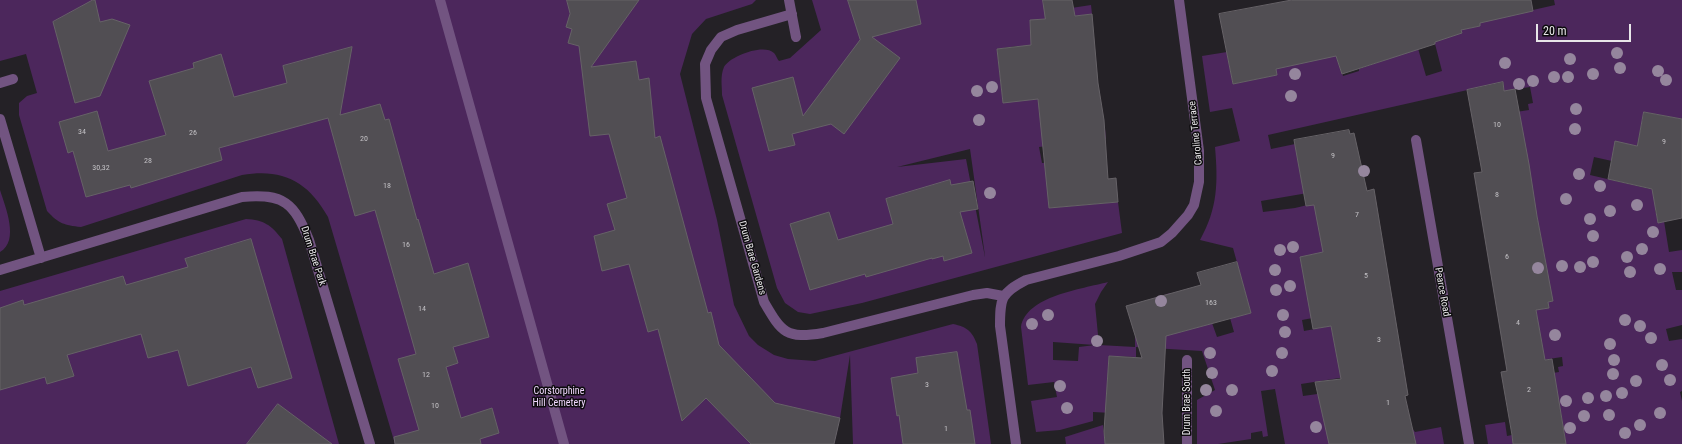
<!DOCTYPE html>
<html>
<head>
<meta charset="utf-8">
<style>
	body { margin:0 }
	#map { position:relative; width:1682px; height:444px; overflow:hidden; background:#242126; font-family:"Roboto Condensed",sans-serif }
	canvas { display:block }
	.scale { position:absolute; left:1536px; top:24px; width:95px; height:18px; box-sizing:border-box; border:2px solid #e8e6e9; border-top:0; padding-left:5px; font-size:12px; line-height:14px; white-space:nowrap; color:#e8e6e9; -webkit-text-stroke:3px #0d0c0e; paint-order:stroke }
</style>
</head>
<body>
<div id="map">
<canvas width="1682" height="444"></canvas>
<div class="scale">20 m</div>
</div>
<script>
const context = document.querySelector('canvas').getContext('2d');
context.lineJoin = 'round';
function fillPath(path, color) { context.fillStyle = color; context.fill(path, 'evenodd'); }
function strokePath(path, color, width, dash) { context.strokeStyle = color; context.lineWidth = width; context.lineCap = dash ? 'butt' : 'round'; context.setLineDash(dash || []); context.stroke(path); }
function write(font, color, halo, rows, align = 'center') {
  context.font = font + ' "Roboto Condensed",sans-serif'; context.lineWidth = 3; context.setLineDash([]); context.textBaseline = 'middle'; context.strokeStyle = halo; context.fillStyle = color; for (const [text, x, y, turn = 0] of rows) {
    context.save(); context.translate(x, y); context.rotate((+turn || 0) * Math.PI / 180); context.textAlign = isNaN(turn) ? turn : align; if (halo) context.strokeText(text, 0, 0); context.fillText(text, 0, 0); context.restore();
  }
}
fillPath(new Path2D(`
	M 0,0 L 756,0 L 752,4 L 706,19 L 692,34 L 680,74 L 717,220 L 734,305 L 749,336 L 758,345 L 774,355 L 788,359 L 815,361 L 953,324 C 967,327 972,331 977,344 L 991,444 L 853,444 L 850,355 L 840,418 L 834,444 L 395,444 L 328,217 C 308,181 282,168 242,175 L 81,227 C 64,225 59,224 47,211 L 19,115 L 19,103 L 27,96 L 37,93 L 26,54 L 0,61 Z
	M 812,0 L 1043,0 L 1045,12 L 1091,5 L 1092,14 L 1030,21 L 1030,30 L 1041,29 L 1044,56 L 1019,59 L 1017,46 L 997,49 L 1003,102 L 1038,99 L 1043,136 L 1105,129 L 1106,139 L 1039,147 L 1042,163 L 1057,162 L 1060,195 L 1048,196 L 1049,208 L 1118,202 L 1122,233 L 862,303 L 810,314 L 798,312 L 785,303 L 777,288 L 722,95 C 722,86 720,76 724,67 C 730,56 764,43 774,53 C 776,55 777,59 779,61 L 790,58 L 821,30 ZM 970,149 L 985,256 L 985,257 L 966,159 L 897,167 Z
	M 1451,0 L 1466,29 L 1480,26 L 1475,4 L 1524,12 L 1555,5 L 1554,0 L 1682,0 L 1682,119 L 1644,112 L 1637,146 L 1615,142 L 1612,161 L 1594,157 L 1590,175 L 1676,195 L 1655,209 L 1658,222 L 1664,221 L 1669,252 L 1682,250 L 1682,272 L 1672,272 L 1676,290 L 1682,290 L 1682,325 L 1666,329 L 1669,341 L 1682,339 L 1682,391 L 1680,392 L 1682,401 L 1682,444 L 1566,444 L 1561,413 L 1516,420 L 1547,374 L 1559,372 L 1558,367 L 1563,366 L 1562,357 L 1542,360 L 1541,341 L 1536,310 L 1549,308 L 1548,302 L 1552,301 L 1537,216 L 1482,224 L 1482,218 L 1520,212 L 1516,112 L 1529,110 L 1528,104 L 1533,103 L 1530,87 L 1504,91 L 1503,82 L 1268,135 L 1271,149 L 1300,143 L 1360,184 L 1261,201 L 1263,212 L 1295,208 L 1320,202 L 1340,249 L 1301,257 L 1303,273 L 1392,297 L 1393,303 L 1302,320 L 1304,331 L 1331,326 L 1337,356 L 1358,353 L 1402,359 L 1404,368 L 1301,384 L 1303,396 L 1339,391 L 1408,423 L 1415,432 L 1441,427 L 1444,444 L 1285,444 L 1275,389 L 1261,391 L 1268,436 L 1263,437 L 1262,431 L 1251,433 L 1251,439 L 1218,444 L 1197,444 L 1197,400 L 1215,390 L 1202,351 L 1136,347 L 1136,357 L 1109,356 L 1106,404 L 1132,414 L 1093,412 L 1093,421 L 1060,430 L 1036,432 L 1031,401 L 1057,397 L 1054,382 L 1028,385 L 1021,327 C 1026,296 1082,289 1108,282 L 1101,292 L 1095,304 L 1099,345 L 1135,347 L 1135,335 L 1159,327 L 1151,299 L 1170,293 L 1181,332 L 1212,323 L 1217,337 L 1234,332 L 1230,318 L 1251,313 L 1233,248 L 1200,240 C 1218,208 1218,182 1215,147 L 1240,141 L 1232,108 L 1210,112 L 1202,56 L 1227,52 L 1233,84 L 1277,75 L 1276,69 L 1334,50 L 1343,76 L 1359,71 L 1359,69 L 1391,58 L 1387,47 ZM 1434,40 L 1442,71 L 1426,76 L 1417,45 ZM 1053,342 L 1095,345 L 1079,347 L 1078,361 L 1053,360 Z
	M 0,190 C 5,206 20,241 0,252 Z
	M 246,219 C 264,220 271,225 282,239 L 339,444 L 0,444 L 0,291 Z
	M 1505,422 L 1507,436 L 1512,435 L 1513,444 L 1488,444 L 1485,425 Z
	M 1103,425 L 1105,444 L 1066,444 L 1065,437 Z`), '#4c275c');
const building = new Path2D(`
	M 93,0 L 95,0 L 100,22 L 112,19 L 130,25 L 100,96 L 75,103 L 53,22 Z
	M 567,0 L 639,0 L 591,67 L 636,61 L 639,80 L 649,78 L 655,138 L 660,136 L 708,313 L 711,312 L 719,345 L 775,403 L 840,418 L 834,444 L 751,444 L 706,398 L 682,421 L 658,329 L 648,332 L 629,264 L 602,271 L 594,236 L 615,230 L 607,204 L 627,198 L 609,134 L 590,136 L 579,46 L 568,43 L 572,29 L 566,27 L 570,14 Z
	M 848,0 L 916,0 L 921,24 L 872,37 L 900,58 L 844,134 L 831,124 L 792,134 L 795,145 L 769,151 L 752,88 L 793,77 L 803,116 L 860,40 Z
	M 1043,0 L 1072,0 L 1075,16 L 1092,14 L 1098,83 L 1104,120 L 1108,179 L 1116,178 L 1118,202 L 1049,208 L 1038,99 L 1003,103 L 997,49 L 1031,45 L 1030,20 L 1045,19 Z
	M 1292,0 L 1531,0 L 1533,11 L 1480,23 L 1480,26 L 1461,30 L 1462,33 L 1435,42 L 1435,44 L 1342,74 L 1336,56 L 1276,69 L 1277,75 L 1233,84 L 1219,14 Z
	M 352,47 L 340,115 L 380,104 L 385,120 L 389,119 L 417,220 L 418,219 L 434,274 L 468,263 L 489,337 L 453,347 L 458,363 L 446,367 L 461,418 L 492,408 L 499,433 L 480,439 L 481,444 L 395,444 L 394,437 L 419,430 L 398,359 L 416,354 L 375,210 L 355,216 L 328,118 L 219,148 L 222,160 L 131,188 L 130,185 L 86,197 L 73,151 L 68,153 L 59,122 L 97,111 L 108,151 L 166,135 L 149,81 L 194,68 L 193,63 L 221,54 L 234,97 L 287,83 L 283,66 Z
	M 1503,82 L 1504,91 L 1515,89 L 1529,164 L 1537,216 L 1553,301 L 1548,302 L 1549,308 L 1536,310 L 1545,360 L 1552,359 L 1566,444 L 1513,444 L 1512,435 L 1501,372 L 1507,371 L 1474,173 L 1482,172 L 1467,90 Z
	M 1644,112 L 1682,119 L 1682,218 L 1658,223 L 1652,189 L 1608,179 L 1615,141 L 1637,146 Z
	M 1349,130 L 1350,134 L 1354,133 L 1367,191 L 1374,189 L 1408,395 L 1405,396 L 1416,444 L 1329,444 L 1315,382 L 1341,379 L 1331,326 L 1313,329 L 1300,257 L 1323,252 L 1314,205 L 1306,206 L 1294,140 Z
	M 950,180 L 951,185 L 973,181 L 978,209 L 960,212 L 972,253 L 944,261 L 943,256 L 932,259 L 932,258 L 866,277 L 865,274 L 810,290 L 790,224 L 829,212 L 838,240 L 893,224 L 886,199 Z
	M 251,239 L 292,378 L 258,388 L 251,367 L 188,386 L 178,350 L 148,358 L 141,334 L 67,355 L 74,376 L 47,384 L 45,377 L 0,390 L 0,308 L 23,300 L 24,305 L 123,276 L 126,285 L 188,267 L 185,259 Z
	M 1237,262 L 1251,313 L 1166,336 L 1162,413 L 1164,444 L 1105,444 L 1104,431 L 1109,356 L 1142,358 L 1126,306 L 1201,285 L 1197,273 Z
	M 957,352 L 967,410 L 970,410 L 975,444 L 903,444 L 899,415 L 897,416 L 891,378 L 918,373 L 916,358 Z
	M 278,404 L 332,444 L 247,444 Z`);
fillPath(building, '#514e53');
strokePath(building, '#666267', 1);
strokePath(new Path2D(`
	M 440,0 L 564,444`), '#725481', 10);
strokePath(new Path2D(`
	M 789,0 L 796,37
	M 792,14 L 737,30 L 721,37 L 711,50 L 705,64 L 706,98 L 764,302 C 782,333 786,339 823,333 L 973,295 L 987,293 L 1003,296
	M 0,83 L 13,79
	M 0,119 L 41,258
	M 1416,140 L 1469,444
	M 0,270 L 242,197 C 284,193 294,203 309,240 L 370,444
	M 1016,444 L 1000,326 C 1000,298 1001,293 1026,280 L 1119,256 L 1161,242 L 1172,233 L 1188,215 L 1194,205 L 1199,182 L 1199,151 L 1179,0
	M 1187,444 L 1187,360`), '#725481', 10);
context.fillStyle = '#95869d';
for (const [x, y] of [
	[1617,53],
	[1570,59],
	[1505,63],
	[1620,68],
	[1658,71],
	[1295,74],
	[1593,74],
	[1554,77],
	[1568,77],
	[1666,80],
	[1533,81],
	[1519,84],
	[992,87],
	[977,91],
	[1291,96],
	[1576,109],
	[979,120],
	[1575,129],
	[1364,171],
	[1579,174],
	[1600,186],
	[990,193],
	[1566,199],
	[1637,205],
	[1610,211],
	[1590,219],
	[1653,232],
	[1593,236],
	[1293,247],
	[1642,249],
	[1280,250],
	[1627,257],
	[1593,262],
	[1562,266],
	[1580,267],
	[1538,268],
	[1660,269],
	[1275,270],
	[1630,272],
	[1290,286],
	[1276,290],
	[1161,301],
	[1048,315],
	[1283,315],
	[1625,320],
	[1032,324],
	[1640,326],
	[1285,332],
	[1555,335],
	[1651,338],
	[1097,341],
	[1610,344],
	[1210,353],
	[1282,353],
	[1614,360],
	[1662,365],
	[1272,371],
	[1212,373],
	[1613,374],
	[1670,380],
	[1636,381],
	[1060,386],
	[1206,390],
	[1232,390],
	[1622,393],
	[1606,396],
	[1588,398],
	[1566,401],
	[1067,408],
	[1216,411],
	[1660,413],
	[1609,415],
	[1584,416],
	[1640,425],
	[1316,427],
	[1570,428],
	[1625,433]
]) { context.beginPath(); context.arc(x, y, 6, 0, 2 * Math.PI); context.fill(); }
write('8px', '#c2c0c4', null, [
	["10",1497,125],
	["34",82,132],
	["26",193,133],
	["20",364,139],
	["9",1664,142],
	["9",1333,156],
	["28",148,161],
	["30,32",101,168],
	["18",387,186],
	["8",1497,195],
	["7",1357,215],
	["16",406,245],
	["6",1507,257],
	["5",1366,276],
	["163",1211,303],
	["14",422,309],
	["4",1518,323],
	["3",1379,340],
	["12",426,375],
	["3",927,385],
	["2",1529,390],
	["1",1388,403],
	["10",435,406],
	["1",946,429]
]);
write('10px', '#e8e6e9', '#0d0c0e', [
	["Caroline Terrace",1196,133,-96],
	["Drum Brae Park",313,256,72],
	["Drum Brae Gardens",752,258,74],
	["Pearce Road",1442,292,80],
	["Drum Brae South",1187,402,-90]
]);
write('10px', '#f2d9ff', '#0d0c0e', [
	["Corstorphine",559,391],
	["Hill Cemetery",559,403]
]);
</script>
</body>
</html>
